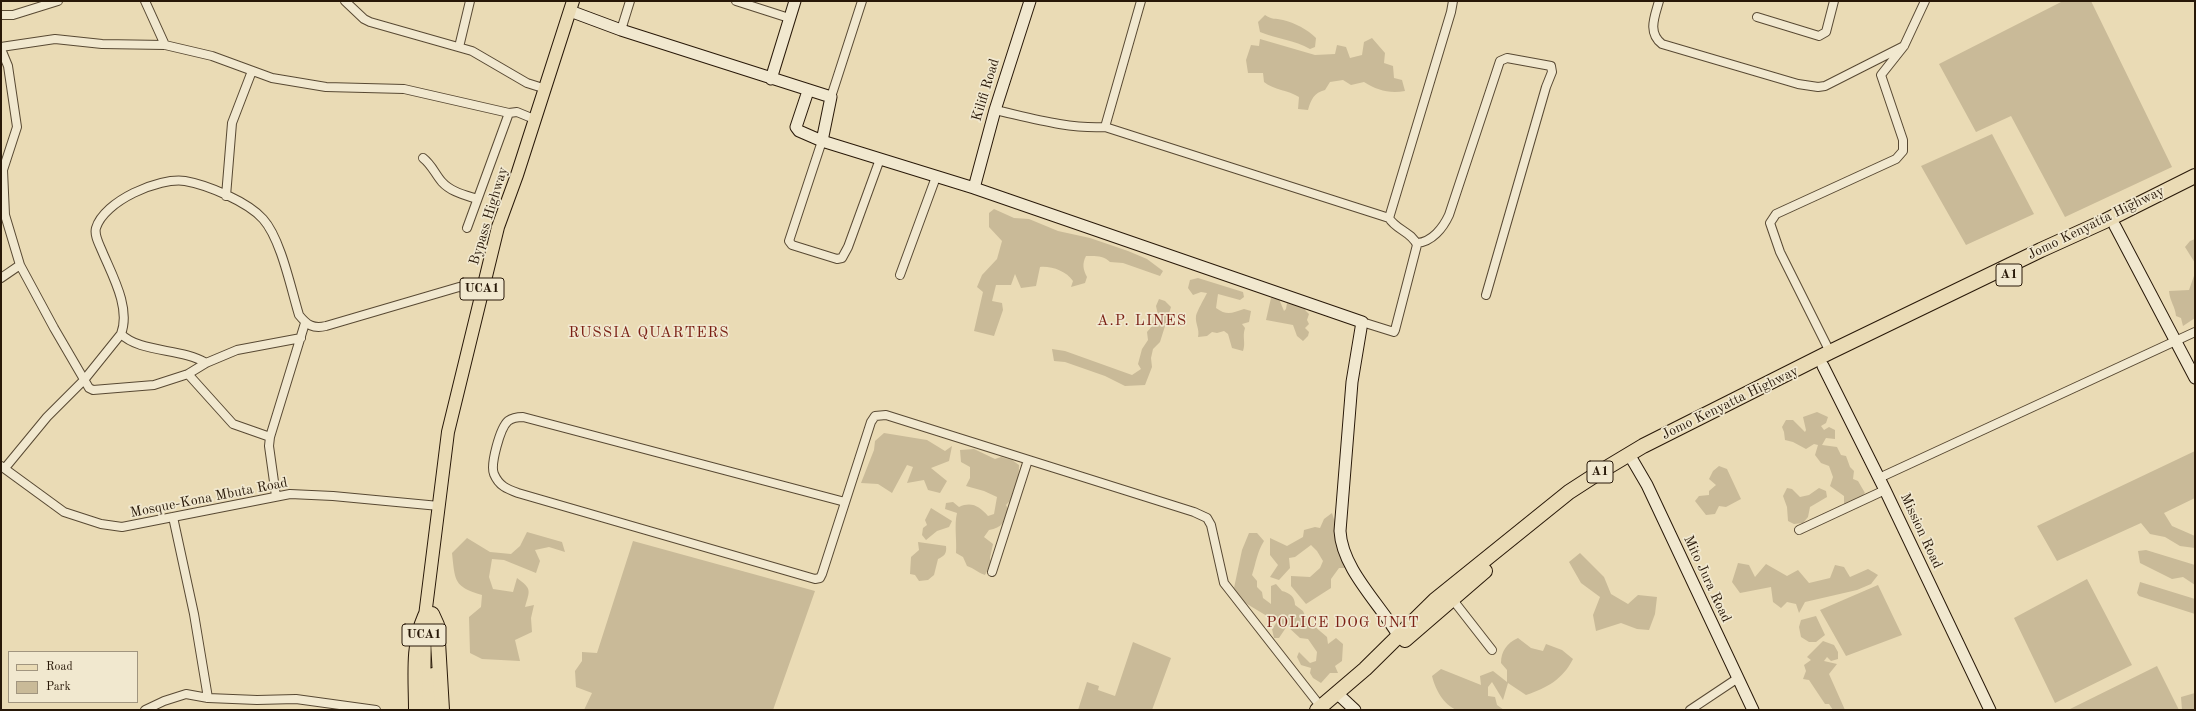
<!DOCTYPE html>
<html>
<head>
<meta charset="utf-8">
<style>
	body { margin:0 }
	#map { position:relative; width:2196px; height:711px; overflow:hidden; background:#eadbb5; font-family:"Old Standard TT",serif }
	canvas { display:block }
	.frame { position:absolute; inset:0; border:2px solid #281808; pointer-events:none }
	.legend { position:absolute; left:8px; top:651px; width:130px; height:52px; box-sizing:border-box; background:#f1e8cf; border:1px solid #a1957f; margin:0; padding:5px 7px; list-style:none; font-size:12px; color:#281808 }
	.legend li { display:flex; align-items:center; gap:8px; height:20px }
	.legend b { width:20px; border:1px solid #a1957f }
</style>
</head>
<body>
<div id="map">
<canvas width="2196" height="711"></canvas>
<div class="frame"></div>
<ul class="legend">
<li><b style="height:5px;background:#eadbb5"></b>Road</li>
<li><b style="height:11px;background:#c9ba98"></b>Park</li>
</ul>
</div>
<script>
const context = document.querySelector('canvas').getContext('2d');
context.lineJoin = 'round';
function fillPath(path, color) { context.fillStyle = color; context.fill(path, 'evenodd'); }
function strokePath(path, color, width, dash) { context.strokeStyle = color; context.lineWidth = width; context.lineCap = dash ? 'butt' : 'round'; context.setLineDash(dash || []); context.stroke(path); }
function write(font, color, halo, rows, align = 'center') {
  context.font = font + ' "Old Standard TT",serif'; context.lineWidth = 3.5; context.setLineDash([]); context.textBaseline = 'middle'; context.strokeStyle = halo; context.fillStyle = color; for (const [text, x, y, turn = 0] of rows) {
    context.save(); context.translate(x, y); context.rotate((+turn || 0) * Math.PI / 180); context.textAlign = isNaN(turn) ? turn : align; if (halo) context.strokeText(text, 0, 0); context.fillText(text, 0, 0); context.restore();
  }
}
fillPath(new Path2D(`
	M 2063,1 L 2091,1 L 2172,167 L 2065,217 L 2011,116 L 1976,132 L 1939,64 Z
	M 1265,15 C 1272,20 1275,18 1283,20 C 1295,23 1307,29 1316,38 L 1315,47 L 1310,49 C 1295,40 1276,39 1260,32 L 1258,22 Z
	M 1372,38 L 1385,53 L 1384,63 L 1393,66 L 1394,78 L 1402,80 L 1405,91 C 1389,94 1377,90 1364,82 L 1351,85 L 1343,80 L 1330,82 L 1325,90 C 1314,93 1311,99 1308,110 L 1298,109 L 1299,97 C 1288,90 1274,90 1264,82 L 1263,73 L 1248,73 L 1246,60 L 1251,45 L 1259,46 L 1260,39 L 1315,55 L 1335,54 L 1337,45 L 1346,47 L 1350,58 L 1362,55 L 1364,42 Z
	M 1992,134 L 2034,214 L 1966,245 L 1921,166 Z
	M 994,209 L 1014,218 L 1029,219 L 1058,231 L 1090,238 L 1128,251 L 1147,259 L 1163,271 L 1160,276 L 1123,263 L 1110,262 C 1103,255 1095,256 1086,256 C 1082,264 1083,269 1087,277 L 1085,283 L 1071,287 L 1073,281 C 1066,271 1052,266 1040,267 L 1036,286 L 1021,288 L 1015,274 L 1011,285 L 996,285 L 992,301 L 1002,303 L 1003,310 L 994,336 L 974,331 L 983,292 L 977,287 L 982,275 L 997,259 L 1002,241 L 989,227 L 989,213 Z
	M 2195,239 L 2195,263 L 2185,247 L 2190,241 Z
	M 2195,273 L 2195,318 L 2183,326 L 2181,318 L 2176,316 C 2175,306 2170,302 2169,291 L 2189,290 Z
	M 1198,278 L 1243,292 L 1244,297 L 1240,300 L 1218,294 L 1216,308 C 1227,316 1232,313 1244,309 L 1251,311 L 1249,322 L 1242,324 L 1245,328 C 1242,337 1246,343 1243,351 L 1232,348 L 1228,334 L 1224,331 L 1217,333 L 1212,332 L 1207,336 L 1198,337 C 1200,329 1195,324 1196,316 C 1197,311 1204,299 1207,293 L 1201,292 L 1193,295 L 1188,288 L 1190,280 Z
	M 1271,298 L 1279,299 L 1284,311 L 1286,309 L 1287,303 L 1308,307 L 1305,310 L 1309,314 L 1307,320 L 1309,324 L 1305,328 L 1309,332 L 1308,336 L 1303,341 L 1297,336 L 1293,325 L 1266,320 Z
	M 1159,299 L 1165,301 L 1171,307 L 1160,342 L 1153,349 L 1151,358 L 1152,367 L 1145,385 L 1125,386 L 1105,376 L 1065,362 L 1054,361 L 1052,349 L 1065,351 L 1132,375 L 1141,369 L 1138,364 L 1142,349 L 1148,340 L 1147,332 L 1152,326 L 1153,317 L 1158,315 L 1156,306 Z
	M 1817,412 L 1828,417 L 1826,423 L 1821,426 L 1824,430 L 1829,427 L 1835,430 L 1835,439 L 1826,438 L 1822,445 L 1837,447 L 1841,455 L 1846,456 L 1850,467 L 1854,471 L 1853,479 L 1858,481 L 1865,493 L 1860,498 L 1844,504 L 1844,496 L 1830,486 L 1833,477 L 1829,466 L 1821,463 L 1815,455 L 1818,445 L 1814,444 L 1806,449 L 1793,442 L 1785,440 L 1784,432 L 1782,427 L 1786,420 L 1793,420 L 1805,432 L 1806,430 L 1803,417 Z
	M 884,433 L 927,440 L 945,451 L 952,446 L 949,461 L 931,468 L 947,481 L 940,493 L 928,490 L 924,480 L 907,483 L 913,467 L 907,465 L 892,493 L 878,484 L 861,483 L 874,450 L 875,441 Z
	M 974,449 L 995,459 L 1001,457 L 1012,460 L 1019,465 C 1019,479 1016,497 1006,505 L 1008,509 C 1006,521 1002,528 989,530 L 984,537 L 993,544 L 990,558 L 991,563 L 985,575 C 978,573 974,568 967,566 L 963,557 L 956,553 C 957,540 954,525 957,513 L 945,509 L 946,503 L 953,502 L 959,507 C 972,501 980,507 988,516 L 994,514 L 997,497 L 984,491 L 966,486 L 970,478 L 970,467 L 961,462 L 960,450 Z
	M 2195,451 L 2195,498 L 2164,513 L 2172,526 L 2195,536 L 2195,548 L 2180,546 L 2165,537 L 2150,534 L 2141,523 L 2057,561 L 2037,526 Z
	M 1719,466 L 1727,469 L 1741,499 L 1726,507 L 1719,506 L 1715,514 L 1706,515 L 1695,501 L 1699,496 L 1709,495 L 1709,491 L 1716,485 L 1709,479 L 1713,471 Z
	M 1787,488 L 1792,489 L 1800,497 L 1809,495 L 1819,488 L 1826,491 L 1827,497 L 1810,507 L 1808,517 L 1803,523 L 1794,524 L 1788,521 L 1787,507 L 1783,496 Z
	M 931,508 L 952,521 L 949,527 L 937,531 L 926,540 L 922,535 L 923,528 L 927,525 L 925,520 Z
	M 1332,513 L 1349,568 L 1339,568 L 1331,579 L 1331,588 L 1306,604 L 1291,586 L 1291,576 L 1310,577 L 1320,568 L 1323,561 L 1317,551 L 1311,545 L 1295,557 L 1289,558 L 1290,568 L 1279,580 L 1270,577 L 1278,565 L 1270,555 L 1270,538 L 1287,546 L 1303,537 L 1304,530 L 1315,527 L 1320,528 L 1324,519 Z
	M 527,532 L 562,542 L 565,552 L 549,547 L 535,550 L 540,561 L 536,573 L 504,560 L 492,559 L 489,577 L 493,589 L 513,592 L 517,578 C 532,589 530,590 525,607 L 534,605 L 531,618 L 532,632 L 515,640 L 520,661 L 482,659 L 470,653 L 469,617 L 481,607 L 482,595 C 454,587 455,581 452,553 L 467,538 L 490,552 L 511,554 L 520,546 Z
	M 1249,533 L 1257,533 L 1264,541 C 1257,552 1256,563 1252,575 L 1257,581 L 1257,587 L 1262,592 L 1263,598 L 1271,604 L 1271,586 L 1276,584 L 1282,591 C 1290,593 1295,597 1295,605 L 1303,611 L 1307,620 L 1327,637 L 1328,644 L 1336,638 L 1343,644 L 1342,661 L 1335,666 L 1338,673 L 1330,673 L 1321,683 L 1313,678 L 1310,673 L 1311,668 L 1301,665 L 1297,657 L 1299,652 L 1310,663 L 1316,661 L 1317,652 L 1308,639 L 1300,638 L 1287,626 L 1279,638 L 1274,638 L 1272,629 L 1277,622 L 1242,601 L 1234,588 L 1242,550 Z
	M 633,541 L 815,591 L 773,710 L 584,710 L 592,693 L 576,687 L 575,671 L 582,661 L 582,652 L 597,653 Z
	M 918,542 L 946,546 C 947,554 944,556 938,559 L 934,575 L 928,580 L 919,581 L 915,575 L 910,574 L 911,557 L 919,550 Z
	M 2146,550 L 2195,565 L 2195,585 L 2183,577 L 2172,579 L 2140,563 L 2138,551 Z
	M 1580,553 L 1604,577 L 1611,594 L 1628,604 L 1638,595 L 1657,597 L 1655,614 L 1649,630 L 1637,629 L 1621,623 L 1596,631 L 1593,615 L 1600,597 L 1581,583 L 1569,562 Z
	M 1738,563 L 1749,565 L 1755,577 L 1766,564 L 1787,576 L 1798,570 L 1809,583 L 1830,578 L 1835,565 L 1844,567 L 1850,577 L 1868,569 L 1878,575 L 1871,584 L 1857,590 L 1805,602 L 1799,613 L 1796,604 L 1787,602 L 1781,608 L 1773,602 L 1771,587 L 1740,593 L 1732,582 Z
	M 2087,579 L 2132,665 L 2055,703 L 2014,618 Z
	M 2140,582 L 2195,599 L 2195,614 L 2139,596 L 2137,593 Z
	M 1878,585 L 1902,635 L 1846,656 L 1820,610 Z
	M 1816,616 L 1825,635 L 1816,642 L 1809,642 L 1801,637 L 1799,627 L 1801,620 Z
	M 1518,638 L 1531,648 L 1543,651 L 1546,644 L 1562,650 L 1573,659 C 1563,679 1547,688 1526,695 L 1508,683 L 1503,700 L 1492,682 L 1488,687 L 1488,696 L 1495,697 L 1497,705 L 1504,710 C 1494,710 1465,711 1457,710 C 1443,705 1435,688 1432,676 L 1441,669 L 1481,685 L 1480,676 L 1493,671 L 1507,682 L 1507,670 L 1501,663 C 1501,651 1507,643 1518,638 Z
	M 1823,641 L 1834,645 L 1838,652 L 1838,659 L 1831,661 L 1827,657 L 1824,661 L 1837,664 L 1829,674 L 1845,710 L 1833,710 L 1829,704 L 1825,704 L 1809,680 L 1803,679 L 1806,671 L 1804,665 L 1811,660 L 1807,657 Z
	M 1133,642 L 1171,658 L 1152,710 L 1078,710 L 1087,682 L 1099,686 L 1098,690 L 1115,696 Z
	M 2157,666 L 2179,710 L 2068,710 Z
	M 2195,693 L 2195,710 L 2182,710 L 2181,697 Z`), '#c9ba98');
const street = new Path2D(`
	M 145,1 L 165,45
	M 345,1 L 364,19 L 370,22 L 472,51 L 527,83 L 546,89
	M 736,1 L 789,18
	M 1659,1 C 1655,16 1647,32 1662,44 L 1798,84 L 1818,87 L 1825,86 L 1904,46
	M 1,15 L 13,15 L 58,1
	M 1757,17 L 1819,36 L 1826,32 L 1834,1
	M 621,30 L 630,1
	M 1,47 L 55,39 L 102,44 L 165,45 L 212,56 L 272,78 L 326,87 L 404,89 L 509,113 L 517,112 L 534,119
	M 459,47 L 470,1
	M 1,49 L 8,66 L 17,127 L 3,170 L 5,215 L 20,265
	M 831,97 L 862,1
	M 995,110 C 1031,118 1068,129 1105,127 L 1389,218
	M 1105,127 L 1141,1
	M 822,141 L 789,241 L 792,245 L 837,259 L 842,258 L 848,247 L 880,159
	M 423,158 C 432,165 435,174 442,182 C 451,192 465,195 477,199
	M 226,196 L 232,123 L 252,71
	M 467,228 L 509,113
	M 1417,243 C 1432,242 1443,228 1449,215 L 1500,61 L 1507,58 L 1551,66 L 1552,72 L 1546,87 L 1486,295
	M 900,275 L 936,177
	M 1,278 L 20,265 L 54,328 L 89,388 L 93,390 L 154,385 L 188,374 L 206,363 L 237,350 L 301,338
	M 1362,322 L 1394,332 L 1395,330 L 1417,245 C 1412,232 1396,230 1389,218 L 1451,12 L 1453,1
	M 121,334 C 140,353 182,348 206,363
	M 1830,352 L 1780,252 L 1770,223 L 1776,214 L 1896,159 L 1903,151 L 1903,140 L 1881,75 L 1904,46 L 1925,1
	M 188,374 L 233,424 L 270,437
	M 1,466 L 64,512 L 101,524 L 122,527 L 290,494 L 333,496 L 439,506
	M 5,468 L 47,417 L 84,380 L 121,334 C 131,308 112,275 102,251 C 99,244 94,235 96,228 C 104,201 159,177 185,181 C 208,185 248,202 263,219 C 281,239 291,289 299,315 C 307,325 313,329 326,326 L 459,287 L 482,292
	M 1879,478 L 2195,332
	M 276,496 L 269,446 L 270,437 L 305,323
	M 845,502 L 523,417 C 518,417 512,418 508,421 C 500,428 490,465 494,474 C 499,486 507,489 518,493 L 815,579 L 820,578 L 822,574 L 871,422 L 875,416 L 886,415 L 1194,512 L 1207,518 L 1211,525 L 1224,583 L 1321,707
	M 173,517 L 194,614 L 208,698
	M 1799,530 L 1885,490
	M 992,572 L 1028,460
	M 1453,600 L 1492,650
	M 145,710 L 164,701 L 186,694 L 208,698 L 257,700 L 296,699 L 376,710
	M 1690,710 L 1738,678`);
const secondary = new Path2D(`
	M 570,11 L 621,30 L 831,97 L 822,141
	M 771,79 L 795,1
	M 808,91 L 796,127 L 799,131 L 822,141 L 974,188 L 1362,322 L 1352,382 L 1340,531 C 1342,569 1380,604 1398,635
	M 974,188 L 995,110 L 1030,1
	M 2115,226 L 2195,378
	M 1823,366 L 1885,490 L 1990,710
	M 1633,461 L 1647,485 L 1753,710
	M 1340,696 L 1355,710`);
const primary = new Path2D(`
	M 433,674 L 434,710
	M 424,710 L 425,616 L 448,432 L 498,227 L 517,175 L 573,1`);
const highway = new Path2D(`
	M 432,614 L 437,625 L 442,710
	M 1405,640 L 1485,571
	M 416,710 C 416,679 412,645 425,616
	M 1317,710 L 1365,669 L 1435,600 L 1569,492 L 1603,470 L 1643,446 L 1830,352 L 2041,250 L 2105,221 L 2195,176`);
strokePath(street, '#584933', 10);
strokePath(secondary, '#281808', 13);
strokePath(primary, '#281808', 14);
strokePath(highway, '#281808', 16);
strokePath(street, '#f1e8cf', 8);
strokePath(secondary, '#f1e8cf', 11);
strokePath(primary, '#eadbb5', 12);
strokePath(highway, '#eadbb5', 14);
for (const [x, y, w] of [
	[2009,275,26],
	[482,289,44],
	[1600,472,26],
	[424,635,44]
]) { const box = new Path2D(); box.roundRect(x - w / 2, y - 11, w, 22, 3); context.fillStyle = '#f1e8cf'; context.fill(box); strokePath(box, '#281808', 1); }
write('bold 13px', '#281808', null, [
	["A1",2009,275],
	["UCA1",482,289],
	["A1",1600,472],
	["UCA1",424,635]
]);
write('14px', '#281808', '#f1e8cf', [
	["Kilifi Road",986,90,-73],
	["Bypass Highway",489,216,-73],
	["Jomo Kenyatta Highway",2096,223,-26],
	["Jomo Kenyatta Highway",1730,403,-26],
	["Mosque-Kona Mbuta Road",209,498,-11],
	["Mission Road",1921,531,65],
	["Mito Jura Road",1707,579,65]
]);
context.letterSpacing = '1px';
write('15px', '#7a1f14', '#f1e8cf', [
	["A.P. LINES",1142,321],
	["RUSSIA QUARTERS",649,333],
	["POLICE DOG UNIT",1343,623]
]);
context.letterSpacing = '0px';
</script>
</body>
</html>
